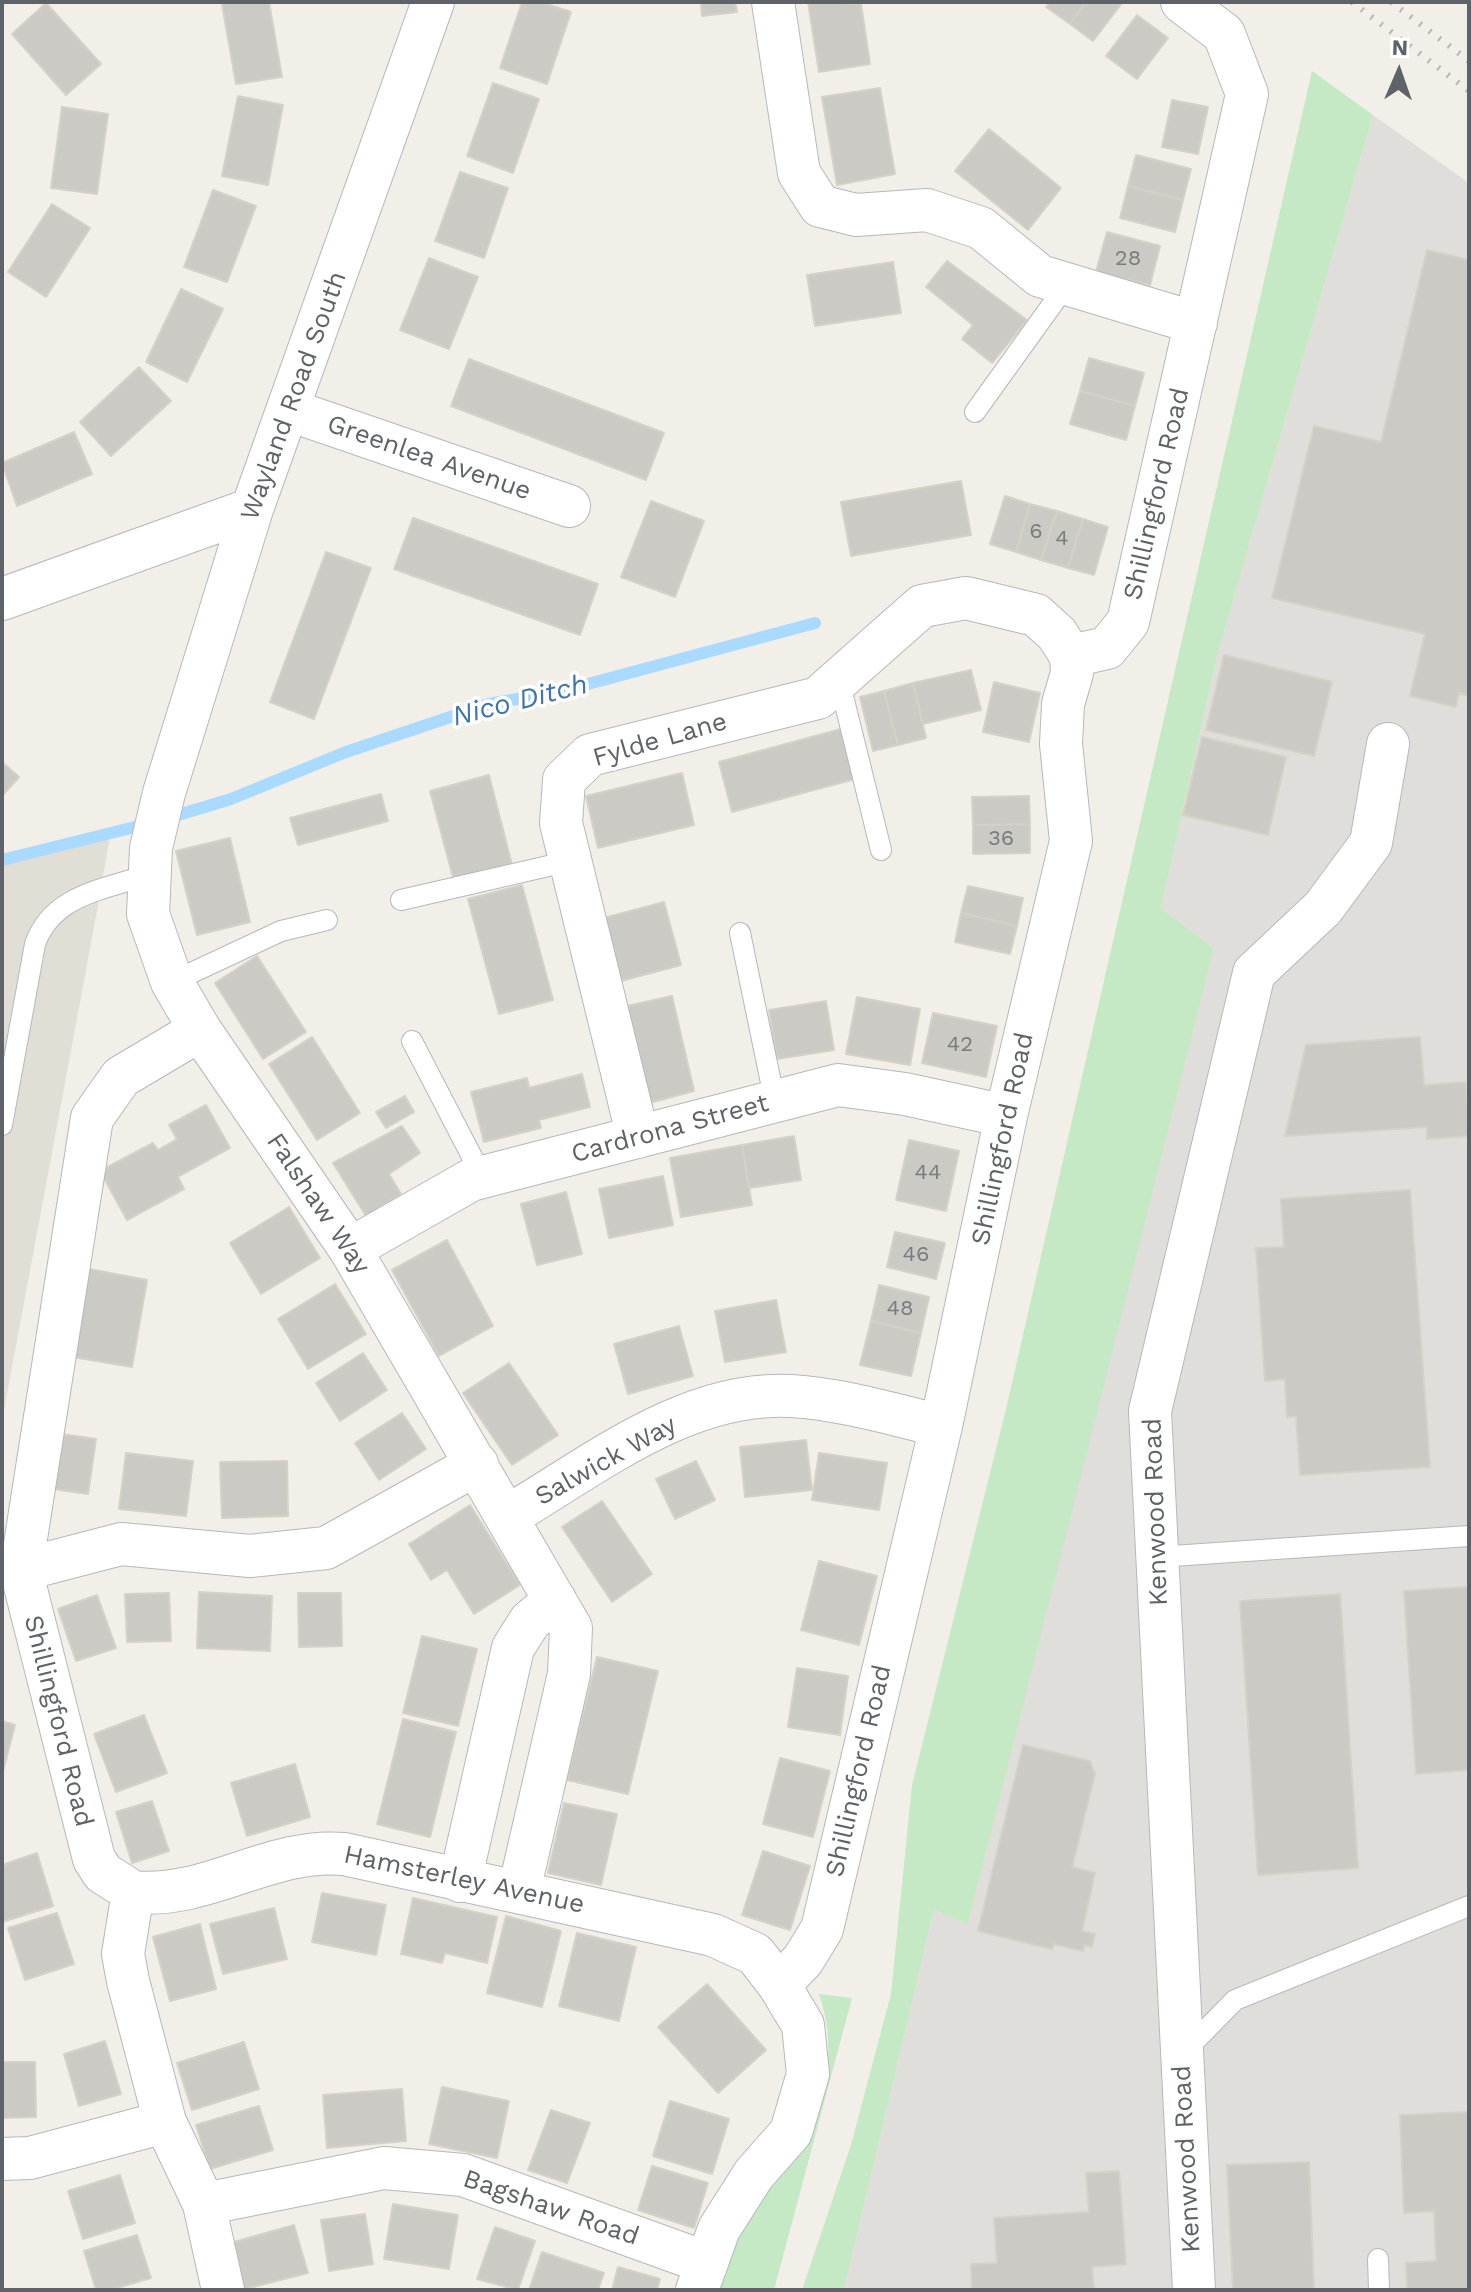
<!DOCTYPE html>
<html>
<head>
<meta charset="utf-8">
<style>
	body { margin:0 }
	#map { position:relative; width:1471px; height:2292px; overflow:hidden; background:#f1efe8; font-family:"Work Sans",sans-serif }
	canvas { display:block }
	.frame { position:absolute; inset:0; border:4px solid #5f6368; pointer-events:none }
	.north { position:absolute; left:1359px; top:32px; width:80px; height:80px; -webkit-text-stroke:6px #fff; paint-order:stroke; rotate:2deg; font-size:22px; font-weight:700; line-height:32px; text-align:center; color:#5f6368 }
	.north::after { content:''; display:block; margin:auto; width:28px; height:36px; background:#5f6368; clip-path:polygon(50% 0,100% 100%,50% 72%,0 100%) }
</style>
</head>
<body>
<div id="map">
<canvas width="1471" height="2292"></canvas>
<div class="frame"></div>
<div class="north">N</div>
</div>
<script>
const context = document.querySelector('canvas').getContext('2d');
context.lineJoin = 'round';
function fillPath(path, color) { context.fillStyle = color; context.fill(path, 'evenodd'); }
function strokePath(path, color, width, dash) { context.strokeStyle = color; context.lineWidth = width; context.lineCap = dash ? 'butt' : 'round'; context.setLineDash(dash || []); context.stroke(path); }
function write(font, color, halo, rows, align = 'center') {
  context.font = font + ' "Work Sans",sans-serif'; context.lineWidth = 7; context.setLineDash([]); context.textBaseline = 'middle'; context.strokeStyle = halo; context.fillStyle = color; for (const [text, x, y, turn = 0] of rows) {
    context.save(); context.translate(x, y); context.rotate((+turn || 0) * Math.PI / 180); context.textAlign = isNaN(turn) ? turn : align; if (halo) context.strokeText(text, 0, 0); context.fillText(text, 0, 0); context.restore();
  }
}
fillPath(new Path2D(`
	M 1373,115 L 1469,183 L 1469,2290 L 844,2290 L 934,1910 L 968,1924 L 1107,1362 L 1214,948 L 1161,908 L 1217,657 Z`), '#e0deda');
fillPath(new Path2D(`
	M 111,830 L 97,911 L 2,1421 L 2,866 Z`), '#e1ded6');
fillPath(new Path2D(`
	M 1312,71 L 1373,115 L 1217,657 L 1161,908 L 1214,948 L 968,1924 L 934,1910 L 844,2290 L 802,2290 L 851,2145 L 891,1994 L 912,1785 L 1007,1405 Z
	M 819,1994 L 852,1998 L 774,2290 L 718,2290 C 725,2271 729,2250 738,2232 C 779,2147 855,2102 819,1994 Z`), '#c5e8c5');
strokePath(new Path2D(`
	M 165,819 L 231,799 L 346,752 L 489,704 L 562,691 L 815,623
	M 2,860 L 147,824`), '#aadaff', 12);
const building = new Path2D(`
	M 234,2 L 269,2 L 282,77 L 236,84 L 222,4 Z
	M 522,2 L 541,2 L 571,12 L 547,84 L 500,68 Z
	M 701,2 L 735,2 L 737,12 L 702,16 Z
	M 808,2 L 861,4 L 870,64 L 819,72 Z
	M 1050,2 L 1086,2 L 1070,24 L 1046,7 Z
	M 1086,2 L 1122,3 L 1093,41 L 1070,24 Z
	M 46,3 L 101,64 L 66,95 L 12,34 Z
	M 1137,15 L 1168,38 L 1137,79 L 1106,56 Z
	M 493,83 L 539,99 L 513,173 L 467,156 Z
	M 880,88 L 895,174 L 837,185 L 822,97 Z
	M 238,96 L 283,105 L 268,185 L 222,176 Z
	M 1172,100 L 1208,107 L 1198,154 L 1162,147 Z
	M 62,107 L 108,114 L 97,194 L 51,188 Z
	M 989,129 L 1061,188 L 1028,230 L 955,171 Z
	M 1136,155 L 1191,169 L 1183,200 L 1128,186 Z
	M 460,172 L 508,188 L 484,258 L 435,241 Z
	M 1128,186 L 1183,200 L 1175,232 L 1120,218 Z
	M 213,190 L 256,206 L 227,282 L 184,267 Z
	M 52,204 L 90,228 L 46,297 L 8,272 Z
	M 1107,232 L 1160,246 L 1150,285 L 1096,272 Z
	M 1427,250 L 1469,260 L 1469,696 L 1459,693 L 1456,707 L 1410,696 L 1425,634 L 1272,598 L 1314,426 L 1381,442 Z
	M 429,258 L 478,277 L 449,349 L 400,330 Z
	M 947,261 L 1027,320 L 992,363 L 962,339 L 973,325 L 926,287 Z
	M 893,262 L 901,313 L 815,326 L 807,275 Z
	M 181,289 L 223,309 L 187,382 L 146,362 Z
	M 1089,358 L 1144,373 L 1135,406 L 1080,391 Z
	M 469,359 L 664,433 L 646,480 L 451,406 Z
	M 139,367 L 171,401 L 111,456 L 80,422 Z
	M 1080,391 L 1135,406 L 1126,440 L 1070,424 Z
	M 74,432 L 92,474 L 17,506 L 2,463 Z
	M 961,481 L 971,535 L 851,556 L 841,502 Z
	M 1005,496 L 1030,504 L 1016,552 L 990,544 Z
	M 651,501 L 704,521 L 675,597 L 621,577 Z
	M 1030,504 L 1057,511 L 1041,560 L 1016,552 Z
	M 1057,511 L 1083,519 L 1068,568 L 1041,560 Z
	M 413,518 L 598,584 L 580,635 L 394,569 Z
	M 1083,519 L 1108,527 L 1094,575 L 1068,568 Z
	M 326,552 L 371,568 L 314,719 L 270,702 Z
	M 1224,655 L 1332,682 L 1314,756 L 1206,730 Z
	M 971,670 L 981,710 L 923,724 L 913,683 Z
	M 994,682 L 1040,693 L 1029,742 L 983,732 Z
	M 913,683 L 926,738 L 898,745 L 884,691 Z
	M 884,691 L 898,745 L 873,751 L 860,697 Z
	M 841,729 L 855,779 L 732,812 L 719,762 Z
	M 1202,737 L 1286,757 L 1268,835 L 1183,815 Z
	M 2,762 L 19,777 L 2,796 Z
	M 682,773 L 694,825 L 598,848 L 586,796 Z
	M 489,775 L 512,865 L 454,881 L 430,791 Z
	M 381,794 L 388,821 L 298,845 L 290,818 Z
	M 1029,796 L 1030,824 L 973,825 L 972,797 Z
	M 1030,824 L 1030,853 L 973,854 L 973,825 Z
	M 230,838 L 250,922 L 197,935 L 176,851 Z
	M 522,885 L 553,1000 L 499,1014 L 468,899 Z
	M 968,886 L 1023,898 L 1017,926 L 961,913 Z
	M 664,902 L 681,965 L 621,981 L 604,918 Z
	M 961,913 L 1017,926 L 1010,954 L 955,942 Z
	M 257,956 L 306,1032 L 263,1059 L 215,983 Z
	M 672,996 L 694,1091 L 642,1105 L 618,1008 Z
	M 857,997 L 920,1009 L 910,1065 L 846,1054 Z
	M 826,1001 L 834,1050 L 777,1059 L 769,1010 Z
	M 933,1013 L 997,1026 L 986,1077 L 922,1063 Z
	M 312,1037 L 360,1113 L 317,1140 L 269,1064 Z
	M 1420,1037 L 1424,1085 L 1466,1082 L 1469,1136 L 1427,1139 L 1427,1127 L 1285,1136 L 1306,1045 Z
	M 582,1074 L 590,1107 L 539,1120 L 541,1128 L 484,1142 L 471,1092 L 527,1078 L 529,1088 Z
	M 405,1096 L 414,1112 L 386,1128 L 376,1112 Z
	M 206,1105 L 230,1148 L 178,1177 L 184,1189 L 127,1220 L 100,1171 L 153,1143 L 158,1150 L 177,1139 L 169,1125 Z
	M 402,1126 L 420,1153 L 389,1174 L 401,1194 L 366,1216 L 333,1163 Z
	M 794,1136 L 801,1180 L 749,1188 L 742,1145 Z
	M 909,1140 L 959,1151 L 946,1211 L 896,1200 Z
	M 742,1145 L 752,1205 L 681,1217 L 670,1158 Z
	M 663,1176 L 673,1225 L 609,1238 L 599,1189 Z
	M 1410,1190 L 1430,1467 L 1300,1475 L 1296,1416 L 1287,1417 L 1285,1379 L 1265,1381 L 1256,1248 L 1284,1247 L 1281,1199 Z
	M 566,1192 L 582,1254 L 537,1265 L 521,1204 Z
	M 289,1207 L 320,1258 L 261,1294 L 230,1243 Z
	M 895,1232 L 945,1243 L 936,1279 L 887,1267 Z
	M 447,1240 L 493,1326 L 439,1356 L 392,1270 Z
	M 89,1269 L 147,1280 L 132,1367 L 73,1357 Z
	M 335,1284 L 366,1334 L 308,1369 L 278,1319 Z
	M 879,1285 L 929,1297 L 921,1333 L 871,1321 Z
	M 776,1300 L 786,1352 L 725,1362 L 715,1311 Z
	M 871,1321 L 921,1333 L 911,1376 L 860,1365 Z
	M 679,1326 L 693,1376 L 628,1394 L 614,1344 Z
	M 363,1353 L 387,1390 L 340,1421 L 316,1383 Z
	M 509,1363 L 558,1435 L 512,1465 L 463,1393 Z
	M 402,1413 L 426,1449 L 379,1480 L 355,1443 Z
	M 54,1433 L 96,1439 L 88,1494 L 46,1488 Z
	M 806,1440 L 812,1490 L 745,1497 L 740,1447 Z
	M 126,1453 L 193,1461 L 186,1516 L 119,1509 Z
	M 819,1453 L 887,1463 L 879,1510 L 812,1500 Z
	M 287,1461 L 288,1516 L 222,1518 L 220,1462 Z
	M 696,1461 L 715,1500 L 675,1519 L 656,1479 Z
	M 602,1501 L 652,1574 L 612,1602 L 562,1527 Z
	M 470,1505 L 520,1585 L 474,1614 L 447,1570 L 431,1580 L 409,1544 Z
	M 819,1561 L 877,1576 L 859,1645 L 801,1630 Z
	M 1469,1587 L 1469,1770 L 1416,1774 L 1404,1591 Z
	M 199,1592 L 272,1596 L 270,1651 L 197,1648 Z
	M 169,1593 L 171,1641 L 127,1642 L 125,1594 Z
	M 298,1593 L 341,1593 L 342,1646 L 299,1647 Z
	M 1340,1594 L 1358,1868 L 1258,1875 L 1240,1601 Z
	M 97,1595 L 116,1648 L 76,1661 L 58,1609 Z
	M 422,1636 L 477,1649 L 458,1726 L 403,1713 Z
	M 597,1657 L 658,1671 L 628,1794 L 567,1780 Z
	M 797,1668 L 848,1676 L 840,1735 L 788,1727 Z
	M 144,1715 L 167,1773 L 116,1792 L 94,1734 Z
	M 403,1719 L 456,1732 L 430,1837 L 377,1824 Z
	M 2,1721 L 15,1725 L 2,1775 Z
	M 1023,1745 L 1090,1761 L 1095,1774 L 1072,1867 L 1095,1873 L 1082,1931 L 1095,1934 L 1092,1947 L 1084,1945 L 1083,1951 L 1054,1944 L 1052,1949 L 978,1931 Z
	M 780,1758 L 830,1771 L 813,1837 L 763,1824 Z
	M 295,1764 L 310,1817 L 247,1836 L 231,1783 Z
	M 152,1801 L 169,1851 L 132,1863 L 116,1812 Z
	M 564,1803 L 617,1814 L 601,1885 L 548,1873 Z
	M 763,1851 L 810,1866 L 790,1930 L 742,1915 Z
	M 37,1853 L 53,1906 L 2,1922 L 2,1865 Z
	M 322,1893 L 386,1905 L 376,1955 L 312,1942 Z
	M 413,1898 L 497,1917 L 487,1963 L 445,1953 L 442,1963 L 401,1954 Z
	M 274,1908 L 287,1959 L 223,1974 L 210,1924 Z
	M 57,1913 L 74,1964 L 25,1980 L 8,1928 Z
	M 506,1916 L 561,1931 L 542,2007 L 487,1993 Z
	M 200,1924 L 216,1989 L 170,2001 L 153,1937 Z
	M 577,1933 L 636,1947 L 619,2021 L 559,2006 Z
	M 707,1984 L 766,2050 L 718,2093 L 658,2027 Z
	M 105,2041 L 121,2094 L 79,2106 L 64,2054 Z
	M 244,2042 L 259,2089 L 192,2110 L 177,2063 Z
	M 2,2062 L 35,2062 L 36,2117 L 2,2118 Z
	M 442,2087 L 509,2101 L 497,2158 L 429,2144 Z
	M 402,2089 L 406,2141 L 327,2148 L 323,2095 Z
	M 670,2101 L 729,2119 L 712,2174 L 653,2156 Z
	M 259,2106 L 273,2150 L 210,2169 L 196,2125 Z
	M 551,2110 L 590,2123 L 567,2183 L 528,2170 Z
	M 1469,2112 L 1469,2290 L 1407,2290 L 1406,2263 L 1436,2261 L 1434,2211 L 1404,2213 L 1400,2115 Z
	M 1309,2162 L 1314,2290 L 1233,2290 L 1227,2165 Z
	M 652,2166 L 708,2183 L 694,2228 L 638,2210 Z
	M 1119,2171 L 1126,2264 L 1092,2267 L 1094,2290 L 972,2290 L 971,2264 L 997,2263 L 994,2218 L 1089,2212 L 1086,2173 Z
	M 120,2175 L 135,2223 L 83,2239 L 68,2191 Z
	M 393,2204 L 458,2215 L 449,2269 L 384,2259 Z
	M 365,2214 L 373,2264 L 329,2271 L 321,2220 Z
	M 294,2225 L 308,2273 L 241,2290 L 227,2244 Z
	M 495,2227 L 535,2241 L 518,2290 L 477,2279 Z
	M 137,2235 L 151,2278 L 110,2290 L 96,2290 L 84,2251 Z
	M 542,2252 L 604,2273 L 598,2290 L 529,2290 Z
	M 618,2267 L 660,2279 L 657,2290 L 612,2290 Z`);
fillPath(building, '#cccac5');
strokePath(building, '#d6d1c6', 2);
const service = new Path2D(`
	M 975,412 L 1067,284
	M 839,680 L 881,850
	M 401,900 L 570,861
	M 740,933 L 775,1102
	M 172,982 L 281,931 L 327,920
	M 412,1041 L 483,1178
	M 2,1125 L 35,944 C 53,894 104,890 150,874
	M 1157,1557 L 1469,1536
	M 1185,2051 L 1235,2000 L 1469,1906
	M 1378,2259 L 1379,2290`);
const minor = new Path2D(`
	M 433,2 L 252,509 L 164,793 L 151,848 L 148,914 L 172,982 L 200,1030 L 350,1249 L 571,1628 L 569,1674 L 519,1891
	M 773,2 L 799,173 L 820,206 L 856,215 L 927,210 L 981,228 L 1040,276 L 1196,323
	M 289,410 L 569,506
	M 2,599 L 252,509
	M 1071,656 L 1107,648 L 1128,622 L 1247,94 L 1224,34 L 1182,2
	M 200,1030 L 121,1077 L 92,1118 L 21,1570 L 94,1859 L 103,1873 L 133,1892 L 123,1954 L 128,1981 L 165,2122 L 204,2204 L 223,2290
	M 638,1137 L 561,823 L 564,780 L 590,755 L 818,698 L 922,606 L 966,598 L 1036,615 L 1057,634 L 1071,656 L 1072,673 L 1063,704 L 1061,744 L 1071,841 L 1006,1116 L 941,1426 L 822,1929 L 803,1960 L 779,1985
	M 350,1249 L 471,1180 L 838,1085 L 905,1094 L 1006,1116
	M 508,1516 C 593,1466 687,1390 791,1396 C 841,1399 892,1414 941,1426
	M 21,1570 L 121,1544 L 250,1556 L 326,1548 L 477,1464
	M 460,1881 L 513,1648 L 530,1621 L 555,1600
	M 133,1892 C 206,1900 271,1847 344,1854 L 713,1935 L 755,1954 L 779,1985 L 803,2025 L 808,2074 L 791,2132 L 754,2174 L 719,2229 L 697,2290
	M 2,2159 L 30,2158 L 165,2122
	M 204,2204 L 384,2168 L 463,2175 L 707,2263
	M 1194,2290 L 1150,1411 L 1254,973 L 1323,908 L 1371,843 L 1388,744`);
strokePath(service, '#b5b8bc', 22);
strokePath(minor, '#b5b8bc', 44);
strokePath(service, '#fff', 20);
strokePath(minor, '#fff', 42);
strokePath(new Path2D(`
	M 1352,2 L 1469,91
	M 1391,2 L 1469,61`), '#b6b7b8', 6, [2, 10]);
write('22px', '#7a7d7f', null, [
	["28",1128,259],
	["6",1036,532],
	["4",1062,539],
	["36",1001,839],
	["42",960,1045],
	["44",928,1173],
	["46",916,1255],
	["48",900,1309]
]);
write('26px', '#5f6368', '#fff', [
	["Wayland Road South",294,396,-70],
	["Greenlea Avenue",429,458,19],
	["Shillingford Road",1157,494,-77],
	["Fylde Lane",660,740,-16],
	["Cardrona Street",670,1129,-15],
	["Shillingford Road",1003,1139,-78],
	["Falshaw Way",318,1204,56],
	["Salwick Way",606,1461,-29],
	["Kenwood Road",1156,1512,-92],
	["Shillingford Road",58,1721,76],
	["Shillingford Road",859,1771,-77],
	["Hamsterley Avenue",464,1880,12],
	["Kenwood Road",1187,2159,-93],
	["Bagshaw Road",551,2208,19]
]);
write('italic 28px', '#4174aa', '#fff', [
	["Nico Ditch",520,701,-14]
]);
</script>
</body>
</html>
